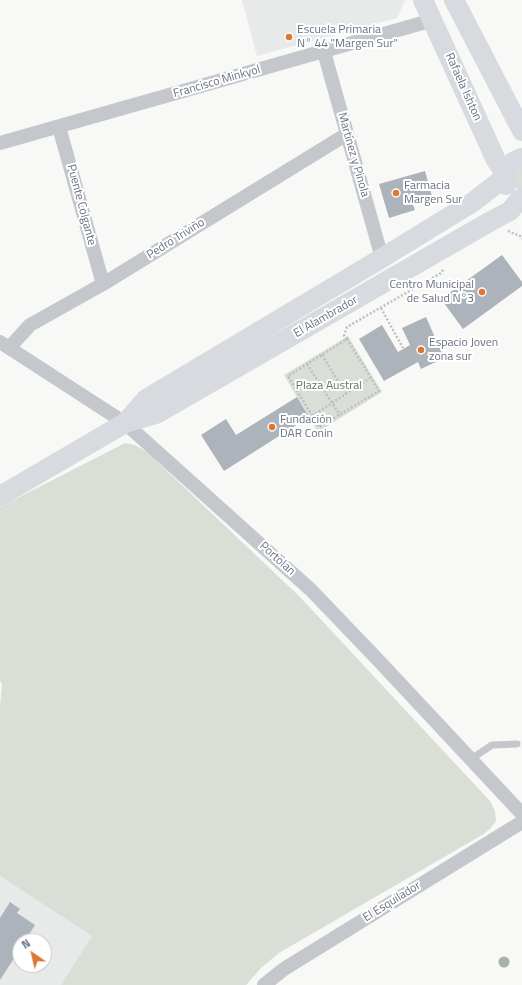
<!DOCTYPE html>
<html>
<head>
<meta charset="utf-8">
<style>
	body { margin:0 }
	#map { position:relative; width:522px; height:985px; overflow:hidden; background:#f8f8f6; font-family:"Titillium Web",sans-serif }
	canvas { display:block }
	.north { position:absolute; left:12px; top:933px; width:40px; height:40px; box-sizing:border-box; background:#fff; border:1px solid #c3c7ce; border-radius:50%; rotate:326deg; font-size:11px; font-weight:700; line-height:16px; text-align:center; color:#697385 }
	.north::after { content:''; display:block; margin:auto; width:14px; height:18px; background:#da7834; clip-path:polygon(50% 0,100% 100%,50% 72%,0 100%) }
</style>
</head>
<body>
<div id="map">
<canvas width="522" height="985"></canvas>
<div class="north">N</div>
</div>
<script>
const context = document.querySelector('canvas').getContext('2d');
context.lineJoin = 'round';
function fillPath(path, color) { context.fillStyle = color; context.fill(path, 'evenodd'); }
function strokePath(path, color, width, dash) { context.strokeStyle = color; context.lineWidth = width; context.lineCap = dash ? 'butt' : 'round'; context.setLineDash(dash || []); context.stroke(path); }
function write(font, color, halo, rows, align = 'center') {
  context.font = font + ' "Titillium Web",sans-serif'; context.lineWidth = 4; context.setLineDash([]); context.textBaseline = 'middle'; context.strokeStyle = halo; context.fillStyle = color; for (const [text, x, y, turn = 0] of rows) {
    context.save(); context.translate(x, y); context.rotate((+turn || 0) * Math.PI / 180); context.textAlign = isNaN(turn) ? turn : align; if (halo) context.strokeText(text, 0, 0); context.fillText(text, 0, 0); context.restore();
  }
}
fillPath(new Path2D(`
	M 242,0 L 405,0 L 405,1 L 397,18 L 257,56 Z
	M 0,876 L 93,936 L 61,985 L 0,985 ZM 20,941 L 44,941 L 44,965 L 20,965 Z`), '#e8e9e9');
fillPath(new Path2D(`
	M 522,164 L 522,191 C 513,189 513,182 512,174 Z
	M 348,336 L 382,392 L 318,432 L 284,375 Z
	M 125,443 L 135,445 L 147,452 L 300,597 L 490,801 L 495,811 L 496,821 L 490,829 L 482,835 L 279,953 L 261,968 L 246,985 L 61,985 L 92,936 L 0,876 L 0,707 L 2,684 L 0,681 L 0,507 Z`), '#d9dfd7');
fillPath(new Path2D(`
	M 425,171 L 432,196 L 412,202 L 415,210 L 389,218 L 379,184 Z
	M 502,255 L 522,282 L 522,286 L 463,329 L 441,299 Z
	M 426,317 L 444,358 L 421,369 L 418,362 L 384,381 L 359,339 L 382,325 L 398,352 L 410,345 L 402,328 Z
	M 297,397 L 309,417 L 224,471 L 201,435 L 226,419 L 236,435 Z
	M 10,902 L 20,909 L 17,913 L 35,925 L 25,941 L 20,941 L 20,949 L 0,980 L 0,918 Z`), '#adb3ba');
strokePath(new Path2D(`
	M 508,231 L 520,236 L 522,239
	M 381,308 L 403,348
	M 347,339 L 379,391 L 319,427 L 288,376 Z
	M 347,339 L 344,336 L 347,327 L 441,273 L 443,270
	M 322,355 L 346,394
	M 307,364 L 340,415
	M 312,416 L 370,378`), '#bebfc2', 2.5, [2, 2]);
strokePath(new Path2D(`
	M 471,759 L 492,745 L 517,744`), '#c4c7cb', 7);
strokePath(new Path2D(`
	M 324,52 L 382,258
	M 59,127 L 103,284
	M 0,143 L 433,20
	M 0,342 L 125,423 L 311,590 L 379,661 L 522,814
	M 9,348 L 30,325 L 103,284 L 347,134
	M 264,985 L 284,969 L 522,822`), '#c4c7cb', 14);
strokePath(new Path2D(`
	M 423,0 L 496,160 L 505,173
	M 454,0 L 522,131
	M 506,185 C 503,173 509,161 522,158
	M 125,423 L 156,414 L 491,221 L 510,211 L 520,199
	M 0,496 L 125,423 L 146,399 L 382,258 L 473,202 L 504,178`), '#d7dadf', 20);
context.fillStyle = '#a7b1a5';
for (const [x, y] of [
	[504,962]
]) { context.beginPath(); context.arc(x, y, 5.5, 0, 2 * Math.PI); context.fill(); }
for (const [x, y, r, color] of [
	[289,37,4,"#da7834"],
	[396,193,4,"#da7834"],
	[482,292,4,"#da7834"],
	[421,350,4,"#da7834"],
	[272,427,4,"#da7834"]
]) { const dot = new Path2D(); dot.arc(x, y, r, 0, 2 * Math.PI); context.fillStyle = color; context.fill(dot); strokePath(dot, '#fff', 1.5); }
write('12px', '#697385', '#fff', [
	["Escuela Primaria",297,30],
	["N° 44 \"Margen Sur\"",297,44],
	["Farmacia",404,186],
	["Margen Sur",404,200],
	["Centro Municipal",474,285,"right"],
	["de Salud N°3",474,299,"right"],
	["Espacio Joven",429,343],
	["zona sur",429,357],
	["Fundación",280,420],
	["DAR Conin",280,434]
], 'left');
write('12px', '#697385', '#fff', [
	["Francisco Minkyol",217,82,-16],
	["Rafaela Ishton",463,87,66],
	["Martínez y Pinola",353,155,74],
	["Puente Colgante",81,205,75],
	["Pedro Triviño",176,239,-32],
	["El Alambrador",326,317,-30],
	["Portolan",277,559,42],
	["El Esquilador",392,902,-32]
]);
write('12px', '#647763', '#fff', [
	["Plaza Austral",329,386]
]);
</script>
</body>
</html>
